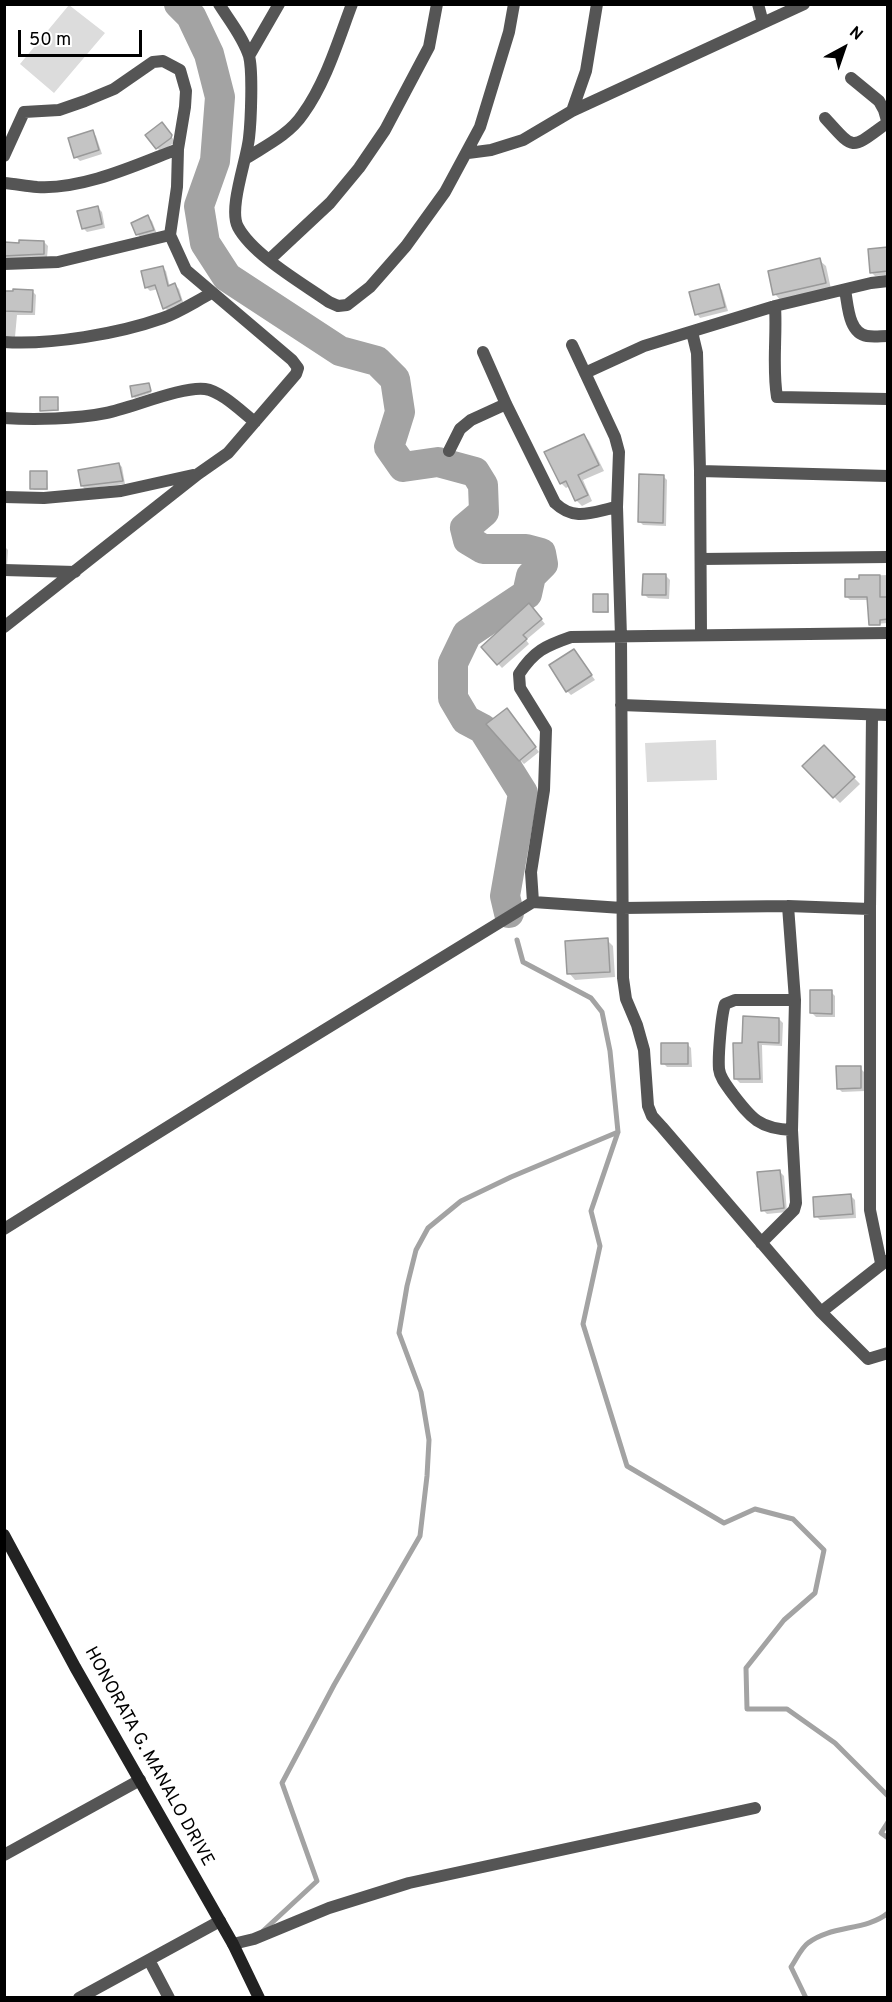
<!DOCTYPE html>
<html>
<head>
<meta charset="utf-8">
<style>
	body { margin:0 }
	#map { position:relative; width:892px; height:2002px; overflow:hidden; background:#fff; font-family:Overpass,sans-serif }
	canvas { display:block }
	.frame { position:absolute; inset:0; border:6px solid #000; pointer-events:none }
	.north { position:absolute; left:814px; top:18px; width:60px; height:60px; -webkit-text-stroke:4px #fff; paint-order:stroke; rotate:40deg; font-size:16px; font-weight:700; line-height:24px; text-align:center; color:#000 }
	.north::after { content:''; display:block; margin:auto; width:21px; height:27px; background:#000; clip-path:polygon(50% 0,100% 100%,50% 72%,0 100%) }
	.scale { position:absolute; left:18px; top:30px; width:124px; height:27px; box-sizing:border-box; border:3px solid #000; border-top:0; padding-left:8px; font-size:18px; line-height:21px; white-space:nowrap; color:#000; -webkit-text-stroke:4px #fff; paint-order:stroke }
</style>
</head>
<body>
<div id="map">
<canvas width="892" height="2002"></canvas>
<div class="frame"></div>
<div class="north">N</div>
<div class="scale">50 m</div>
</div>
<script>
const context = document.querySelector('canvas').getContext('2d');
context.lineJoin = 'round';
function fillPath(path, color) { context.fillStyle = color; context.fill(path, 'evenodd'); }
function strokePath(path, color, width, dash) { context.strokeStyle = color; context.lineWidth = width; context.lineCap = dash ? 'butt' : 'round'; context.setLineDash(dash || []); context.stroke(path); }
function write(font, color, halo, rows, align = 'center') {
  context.font = font + ' Overpass,sans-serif'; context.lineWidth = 5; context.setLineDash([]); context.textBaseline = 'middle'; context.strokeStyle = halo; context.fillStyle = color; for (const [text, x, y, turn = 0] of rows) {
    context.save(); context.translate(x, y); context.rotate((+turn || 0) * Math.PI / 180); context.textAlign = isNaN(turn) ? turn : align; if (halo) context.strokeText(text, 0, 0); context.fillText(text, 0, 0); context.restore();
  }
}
fillPath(new Path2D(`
	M 69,5 L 105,33 L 54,93 L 20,64 Z
	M 716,740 L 717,780 L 647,782 L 645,743 Z`), '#dcdcdc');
fillPath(new Path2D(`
	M 166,128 L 175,142 L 161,152 L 157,148 Z
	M 92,132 L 96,136 L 102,154 L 80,161 L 76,157 Z
	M 98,208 L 102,212 L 105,228 L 87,232 L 83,228 Z
	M 148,217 L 152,221 L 157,234 L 141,238 L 137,234 Z
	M 44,242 L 48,246 L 47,258 L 4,260 L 4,244 Z
	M 888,249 L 888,275 L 875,276 L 871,272 Z
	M 819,260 L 826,266 L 831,289 L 781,301 L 775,294 Z
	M 162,267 L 166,271 L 170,287 L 175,285 L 179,289 L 184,305 L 169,312 L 165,308 L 158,289 L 150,291 L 146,287 Z
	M 718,286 L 722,290 L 728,311 L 700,318 L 697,314 Z
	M 32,291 L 36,295 L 35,315 L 17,315 L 15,337 L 4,339 L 4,292 Z
	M 149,385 L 151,393 L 135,398 L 133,396 Z
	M 57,399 L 59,411 L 42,410 Z
	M 584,435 L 589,441 L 604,471 L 583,480 L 592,501 L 582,506 L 576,500 L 570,486 L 566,488 L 561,483 Z
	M 119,464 L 122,467 L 125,484 L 85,489 L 82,486 Z
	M 46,473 L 48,490 L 34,490 L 32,488 Z
	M 663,476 L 667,480 L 666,526 L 643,525 L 639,521 Z
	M 4,546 L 8,550 L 7,566 L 4,567 Z
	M 888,575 L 888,623 L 875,624 L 869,600 L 850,600 L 846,596 L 860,580 L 860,576 Z
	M 666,576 L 670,580 L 669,599 L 648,598 L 644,594 Z
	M 607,596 L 609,613 L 596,613 L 595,611 Z
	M 533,609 L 545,624 L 526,640 L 529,644 L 502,668 L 483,647 Z
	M 574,651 L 595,680 L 571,695 L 567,691 Z
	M 510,714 L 539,752 L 524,764 L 520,760 Z
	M 824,747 L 860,784 L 840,803 L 804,766 Z
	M 607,940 L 613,946 L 615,977 L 575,980 L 569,973 Z
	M 831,992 L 835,996 L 835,1017 L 816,1017 L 812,1013 Z
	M 886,1001 L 888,1001 L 888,1025 L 886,1024 Z
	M 779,1019 L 783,1023 L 782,1046 L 762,1045 L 763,1083 L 740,1083 L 736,1079 L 744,1045 Z
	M 687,1044 L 691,1048 L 692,1067 L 667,1067 L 663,1063 Z
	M 860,1068 L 864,1072 L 865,1091 L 842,1092 L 838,1088 Z
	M 780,1172 L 784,1176 L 787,1212 L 767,1214 L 763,1210 Z
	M 851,1196 L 855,1200 L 856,1218 L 820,1220 L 816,1216 Z`), '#0003');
strokePath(new Path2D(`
	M 517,940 L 523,962 L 591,998 L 602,1012 L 610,1051 L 618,1132 L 591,1211 L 600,1246 L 583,1324 L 627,1466 L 724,1523 L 755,1509 L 793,1519 L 824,1550 L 815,1593 L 784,1620 L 746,1668 L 747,1709 L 787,1709 L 835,1743 L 888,1796
	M 888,1822 L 881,1833 L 888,1838
	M 263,1931 L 317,1881 L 282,1783 L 334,1685 L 420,1536 L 427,1476 L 429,1440 L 421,1392 L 399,1333 L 407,1286 L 416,1250 L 428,1228 L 461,1201 L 511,1177 L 618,1132
	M 806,1998 L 791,1967 C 796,1960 801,1948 808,1943 C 831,1925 866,1931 888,1913`), '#a3a3a3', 5);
strokePath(new Path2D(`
	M 179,4 L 191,16 L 209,54 L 220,97 L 215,161 L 199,206 L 205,243 L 227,277 L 340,351 L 377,361 L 395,379 L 400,412 L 389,447 L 403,467 L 438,462 L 475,472 L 483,485 L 484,512 L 465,528 L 468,540 L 483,549 L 526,549 L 541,553 L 543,564 L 531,576 L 527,594 L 467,634 L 453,663 L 453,698 L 466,720 L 483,729 L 523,793 L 505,896 L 509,913`), '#a3a3a3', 30);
const building = new Path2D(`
	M 162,122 L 172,135 L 171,138 L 156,149 L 145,135 Z
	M 93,130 L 99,150 L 74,158 L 68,138 Z
	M 98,206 L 102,224 L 82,229 L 77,211 Z
	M 148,215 L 154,230 L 136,235 L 131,223 Z
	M 19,240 L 44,241 L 44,254 L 4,256 L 4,242 L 19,243 Z
	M 888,247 L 888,271 L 870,273 L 868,249 Z
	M 820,258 L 826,283 L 773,295 L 768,271 Z
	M 163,266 L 168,286 L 175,283 L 181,300 L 163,309 L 155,285 L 145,288 L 141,271 Z
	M 719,284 L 725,307 L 695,315 L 689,292 Z
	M 13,289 L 33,290 L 32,312 L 4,311 L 4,291 L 13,291 Z
	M 149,383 L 151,391 L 132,397 L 130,386 Z
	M 40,397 L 58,397 L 58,410 L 40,411 Z
	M 584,434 L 599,465 L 578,475 L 588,495 L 575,501 L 566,481 L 560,484 L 544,452 Z
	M 119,463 L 123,481 L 81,486 L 78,470 Z
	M 30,471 L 47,471 L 47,489 L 30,489 Z
	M 639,474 L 664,475 L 663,523 L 638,522 Z
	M 643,574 L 666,574 L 666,595 L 642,595 Z
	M 859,575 L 880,575 L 880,597 L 888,597 L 888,619 L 880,620 L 880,625 L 869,625 L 867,597 L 845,597 L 845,579 L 859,579 Z
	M 593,594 L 608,594 L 608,612 L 593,612 Z
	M 529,603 L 542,619 L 523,635 L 527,639 L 497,665 L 481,647 Z
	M 574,649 L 592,675 L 566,692 L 549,665 Z
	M 507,708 L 536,747 L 519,761 L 486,724 Z
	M 824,745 L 855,777 L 833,798 L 802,766 Z
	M 608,938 L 610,972 L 567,974 L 565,941 Z
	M 810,990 L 832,990 L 832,1014 L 810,1013 Z
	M 743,1016 L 779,1018 L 779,1043 L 758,1042 L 760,1079 L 734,1079 L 733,1043 L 742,1043 Z
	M 661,1043 L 688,1043 L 688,1064 L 661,1064 Z
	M 836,1066 L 861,1066 L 861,1088 L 837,1089 Z
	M 780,1170 L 784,1208 L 761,1211 L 757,1172 Z
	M 851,1194 L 853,1214 L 814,1217 L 813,1197 Z`);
fillPath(building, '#c4c4c4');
strokePath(building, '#999', 1.5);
strokePath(new Path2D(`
	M 219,4 C 229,20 243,37 249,56 C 253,71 251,121 249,138 C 247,159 228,209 238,227 C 253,255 302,283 329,302 L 338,306 L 347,305 L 370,287 L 406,246 L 445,192 L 480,127 L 509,32 L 514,4
	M 758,4 L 763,23
	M 249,56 L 279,4
	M 851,78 L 879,101 L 884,110 L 888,124
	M 572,111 L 586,71 L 597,4
	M 825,118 C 855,151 850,150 887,123
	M 468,153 L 491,150 L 523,140 L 572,111 L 804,4
	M 4,156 L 24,112 L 59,110 L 85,101 L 114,89 L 153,62 L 163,61 L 180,70 L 186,91 L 185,107 L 178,149 L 177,187 L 170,235 L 186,270 L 292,360 L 298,368 L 296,374 L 228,453 L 198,474 L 4,627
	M 245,159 C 265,146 289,135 303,114 C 326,82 338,41 352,4
	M 4,183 C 15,184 26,186 37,187 C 83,190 136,165 178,149
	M 269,260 L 330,203 L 359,168 L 385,130 L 429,47 L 437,4
	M 4,264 L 58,262 L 170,235
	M 845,290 C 848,304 848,333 867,336 C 874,337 881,336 888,336
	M 775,306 C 777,336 772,367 777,397 L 888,399
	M 692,332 L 697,353 L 700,471 L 701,635
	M 4,342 C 51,345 118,334 163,318 C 180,312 196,301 212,293
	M 572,345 L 615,437 L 619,452 L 617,507 L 621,637 L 623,978 L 626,999 L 637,1025 L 644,1050 L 648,1106 L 652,1116 L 662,1127 L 821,1312 L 868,1359 L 888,1353
	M 483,352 L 506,404 L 555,503 C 575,522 592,512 617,507
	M 585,373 L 644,346 L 775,306 L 871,283 L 888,281
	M 4,418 C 35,420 76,419 106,413 C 131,408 183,386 205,389 C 221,391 242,412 255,422
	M 449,451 L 460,429 L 471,420 L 506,404
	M 700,471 L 888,476
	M 4,497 L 44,498 L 121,491 L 193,475
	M 701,559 L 888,557
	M 4,570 L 75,572
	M 621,705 L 888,715
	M 872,715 L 870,909 L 870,1210 L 881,1263
	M 533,902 L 531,872 L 544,790 L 546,730 L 520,688 L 519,674 C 534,651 545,646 571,637 L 888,633
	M 792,1130 C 759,1129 751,1118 732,1093 C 727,1086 720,1078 719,1069 C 718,1057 721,1016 725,1004 L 735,1000 L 795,1000
	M 4,1229 L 254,1073 L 533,902 L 622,908 L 788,906 L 870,909
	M 761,1243 L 794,1210 L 796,1203 L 792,1130 L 795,1000 L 788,906
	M 821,1312 L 886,1261
	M 4,1855 L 140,1780
	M 233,1944 L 254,1939 L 329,1908 L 409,1883 L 755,1808
	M 149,1960 L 169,1998
	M 79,1998 L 220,1921`), '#555', 12);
strokePath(new Path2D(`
	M 4,1535 L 75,1667 L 233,1944 L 259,1998`), '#222', 12);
write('18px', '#000', '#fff', [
	["HONORATA G. MANALO DRIVE",148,1757,61]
]);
</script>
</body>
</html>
